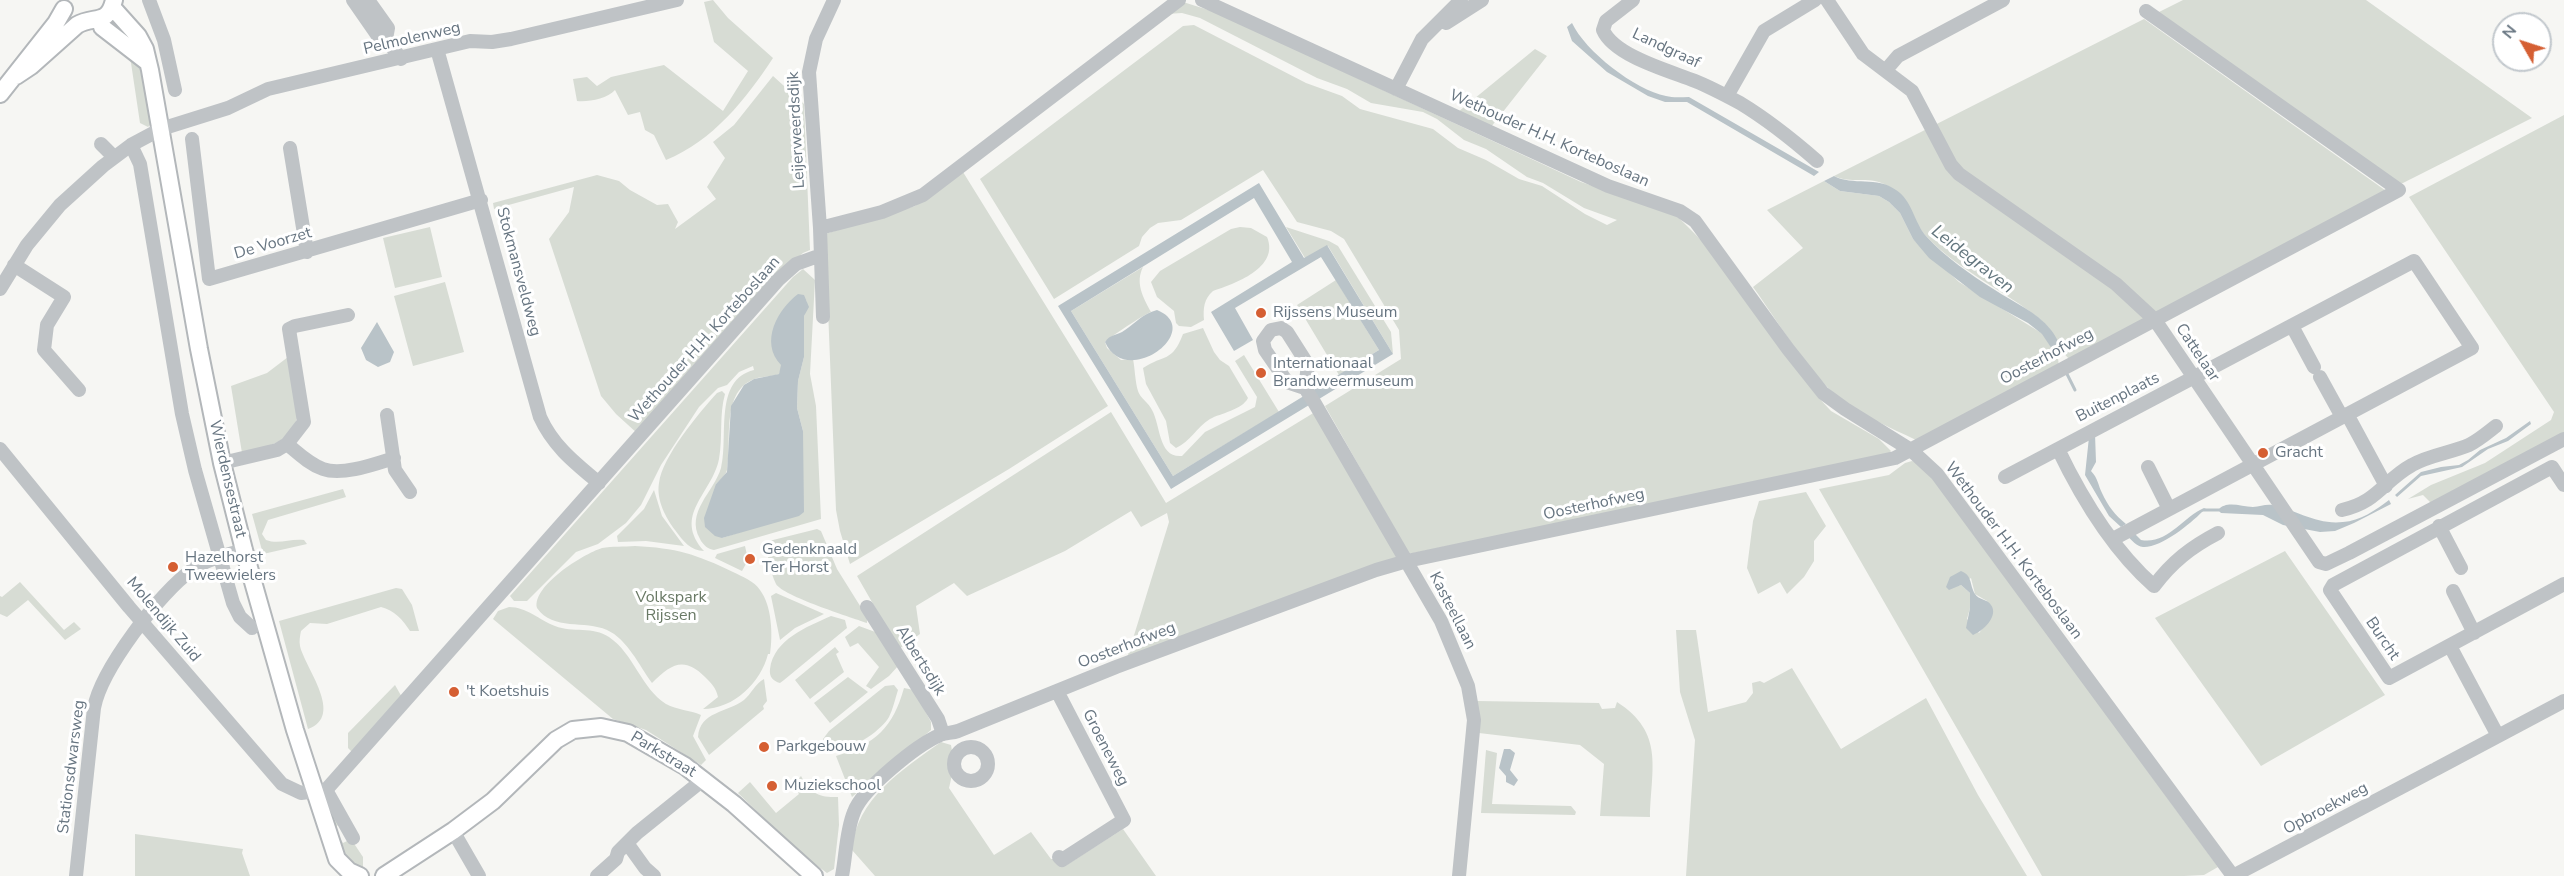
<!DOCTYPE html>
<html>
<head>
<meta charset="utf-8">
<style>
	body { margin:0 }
	#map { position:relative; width:2564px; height:876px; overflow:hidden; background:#f6f6f3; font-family:"Nunito Sans",sans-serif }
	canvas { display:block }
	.north { position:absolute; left:2492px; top:12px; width:60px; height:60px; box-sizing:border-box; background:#fff; border:2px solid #c2c8cd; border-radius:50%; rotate:309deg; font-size:16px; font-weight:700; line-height:24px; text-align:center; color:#677581 }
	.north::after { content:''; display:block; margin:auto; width:21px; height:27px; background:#d55f33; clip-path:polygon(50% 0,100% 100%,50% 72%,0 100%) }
</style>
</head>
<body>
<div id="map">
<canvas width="2564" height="876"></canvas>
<div class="north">N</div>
</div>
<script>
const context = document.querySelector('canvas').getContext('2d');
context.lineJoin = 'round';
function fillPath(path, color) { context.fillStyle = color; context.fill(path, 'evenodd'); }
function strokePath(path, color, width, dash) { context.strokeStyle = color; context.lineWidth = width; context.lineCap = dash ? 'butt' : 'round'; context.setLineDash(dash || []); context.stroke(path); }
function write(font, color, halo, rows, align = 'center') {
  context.font = font + ' "Nunito Sans",sans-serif'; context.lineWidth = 6; context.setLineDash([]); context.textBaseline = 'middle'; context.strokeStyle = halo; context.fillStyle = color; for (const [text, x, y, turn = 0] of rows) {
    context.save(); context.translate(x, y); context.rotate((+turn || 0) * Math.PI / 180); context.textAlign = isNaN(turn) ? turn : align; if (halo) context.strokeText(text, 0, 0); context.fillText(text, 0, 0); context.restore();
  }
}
fillPath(new Path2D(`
	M 713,0 L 728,18 L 773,58 C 746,99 713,141 666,160 L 654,135 L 645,130 L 640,112 L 628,115 L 615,90 C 607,99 589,102 577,101 L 573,79 L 587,77 L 597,86 L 611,77 L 664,65 L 723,111 L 748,71 L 714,42 L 704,2 Z
	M 2183,0 L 2366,0 L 2532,118 L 2399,185 L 2155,14 Z
	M 1183,2 L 1215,12 L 1581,182 L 1667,211 L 1679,218 L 1703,242 L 1818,397 L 1831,411 L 1879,439 L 1891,451 L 1887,455 L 1409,554 L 1325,406 L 1401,359 L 1399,330 L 1344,239 L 1331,231 L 1297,222 L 1263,170 L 1181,220 L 1158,223 L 1150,228 L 1142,237 L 1139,246 L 1054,299 L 980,179 L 1183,26 L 1194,25 L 1306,83 L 1342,96 L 1360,109 L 1433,129 L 1458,148 L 1486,160 L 1519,179 L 1542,186 L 1585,214 L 1607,225 L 1617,220 L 1584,208 L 1543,183 L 1527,177 L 1486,149 L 1464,140 L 1437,119 L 1423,112 L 1371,103 L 1347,89 L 1317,78 L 1200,18 L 1182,13 L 1167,14 Z
	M 2144,19 L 2389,193 L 2070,360 C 2058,349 2054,331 2041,320 C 2004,290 1959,271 1926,236 C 1909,217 1911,197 1884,184 C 1868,176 1850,184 1834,176 Z
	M 1535,49 L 1547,56 L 1491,127 L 1458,112 Z
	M 127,52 L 142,66 L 152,123 L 148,127 L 140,123 L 131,63 Z
	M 773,76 L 804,104 L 810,250 L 803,253 L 789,265 L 638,434 L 616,414 L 601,396 L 549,239 L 569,212 L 574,187 L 494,209 L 493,203 L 597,175 L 619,181 L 630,190 L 657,205 L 668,204 L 678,222 L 675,229 L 716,199 L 707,187 L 725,158 L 713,142 L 734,125 Z
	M 2564,115 L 2564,434 L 2431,503 L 2423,495 L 2408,499 L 2431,485 L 2485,463 L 2551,420 L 2554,412 L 2409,197 Z
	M 963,172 L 1108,406 L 1009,469 L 850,564 L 840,531 L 836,510 L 825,234 L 915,206 Z
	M 1824,181 L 1840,191 L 1879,196 L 1889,202 L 1900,213 L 1913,239 L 1959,282 L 2043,334 L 2058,358 L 2059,367 L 1916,440 C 1889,427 1858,414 1835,394 C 1805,368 1777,320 1753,287 L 1803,248 L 1767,210 Z
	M 430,227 L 442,277 L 395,288 L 383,238 Z
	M 1240,227 L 1251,228 L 1267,237 C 1280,268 1234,284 1213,291 C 1204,299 1203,308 1204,320 L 1191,327 L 1179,326 L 1176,323 L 1174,311 L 1157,297 L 1151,282 L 1160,271 L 1231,229 Z
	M 1286,227 L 1329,241 L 1338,246 L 1391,332 L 1393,354 L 1328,246 L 1305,258 Z
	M 1143,267 C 1135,283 1143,297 1151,312 C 1146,313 1107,339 1105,342 L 1107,348 L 1121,360 L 1133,359 C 1135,369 1135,381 1138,391 C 1140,398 1149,403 1152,410 C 1161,426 1158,458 1182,456 L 1205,432 L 1255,407 L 1257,397 L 1235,361 L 1244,355 L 1279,412 L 1173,476 L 1071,311 Z
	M 803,269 L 815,280 L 810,374 L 816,406 L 821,519 L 714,550 C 708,549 703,545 700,539 C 685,512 714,492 721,468 C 729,437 713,380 754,370 L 753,366 L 739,372 L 727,385 L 718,388 L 699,407 L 661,465 L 641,505 L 626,523 L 598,544 L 576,552 L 527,601 L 514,601 L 510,596 L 793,277 ZM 807,300 L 804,316 L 804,357 L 798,381 L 797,408 L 803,431 L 744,531 L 722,538 L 716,484 C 720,480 726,475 727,470 C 732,443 721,394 752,380 C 760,376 770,377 779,374 Z
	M 1336,280 L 1379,350 L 1339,375 L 1297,305 Z
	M 445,282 L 464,352 L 413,366 L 394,296 Z
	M 1203,328 L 1214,352 L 1220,360 L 1229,366 L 1248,398 C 1242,410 1221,413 1210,419 C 1197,427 1190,442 1176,448 L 1170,443 L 1166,421 L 1146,384 L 1143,368 C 1164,354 1172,363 1183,334 Z
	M 288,357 L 297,418 C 291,444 264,447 242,453 L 231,386 L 267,373 Z
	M 722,391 L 725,394 C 719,415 723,437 719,459 C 712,494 672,515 704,551 C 691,551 683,541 675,530 C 666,518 656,500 659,483 C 662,457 699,413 717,393 Z
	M 1111,412 L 1166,503 L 1315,412 L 1401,556 L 1127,658 L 1169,522 L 1167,513 L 1141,527 L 1131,511 L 1065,551 L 967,596 L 954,583 L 916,606 L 920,634 L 899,649 L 857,576 Z
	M 1912,461 L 1920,463 L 1927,470 L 2218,867 L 2204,875 L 2184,876 L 2042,876 L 1819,489 L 1889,475 L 1905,463 ZM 1971,578 L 1975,594 L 1987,601 L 1991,618 L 1979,633 L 1967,619 L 1970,608 L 1970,593 L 1961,585 L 1956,586 Z
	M 343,489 L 346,497 L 268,520 L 262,534 L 266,540 C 279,545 291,538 304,540 L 307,544 L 263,554 L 252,514 Z
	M 654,490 L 662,516 L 684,546 L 646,541 L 618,542 L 617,536 L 644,509 Z
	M 1806,492 L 1826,526 L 1814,541 L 1814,561 L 1804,577 L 1787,594 L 1780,582 L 1758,594 L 1747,568 L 1753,521 L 1759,501 Z
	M 817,529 L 821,531 L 837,569 L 867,617 L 867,623 C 850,617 783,596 776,584 C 770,572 768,555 765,542 Z
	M 635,546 C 676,548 696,554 733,572 C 743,577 754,581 760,590 C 772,606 773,635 770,654 L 768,654 C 761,682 734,709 703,709 L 718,697 C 716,688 712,684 705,677 C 684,656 671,664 652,683 C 639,665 627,639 607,630 C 585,620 553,631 537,608 C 532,586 583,554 602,548 C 612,546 624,547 635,546 Z
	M 745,546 L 747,555 L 744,561 L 747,562 L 742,571 L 715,558 L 717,554 Z
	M 2285,551 L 2385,695 L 2261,766 L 2155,618 Z
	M 20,582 L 64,630 L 74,622 L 81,629 L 65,640 L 28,600 L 7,617 L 0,614 L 0,596 L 2,597 Z
	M 396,588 L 402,589 L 412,605 L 419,631 L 410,631 C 403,620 394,610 381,607 L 327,624 L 310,623 L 301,631 C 300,636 299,641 300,646 C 305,668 345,716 308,729 L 279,621 Z
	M 776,593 L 824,614 L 795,628 L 780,640 L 771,596 Z
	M 509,607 C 527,607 539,620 555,626 C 573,633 593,626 609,637 C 634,654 641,688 666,704 C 677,710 690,710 701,715 L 693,736 L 706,760 L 701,765 L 646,730 L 613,719 L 493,619 L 498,611 Z
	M 831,616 L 845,620 L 847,628 L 784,680 L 780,683 C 773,681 769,677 770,669 C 774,639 807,627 831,616 Z
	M 859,626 L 878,633 L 899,665 L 889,676 L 871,689 L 866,686 L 879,667 L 858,643 L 850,647 L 845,637 Z
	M 1676,630 L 1696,630 L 1708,712 L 1746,702 L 1753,693 L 1752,683 L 1760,681 L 1764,683 L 1792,668 L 1841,749 L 1926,698 L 1978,795 L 2027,876 L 1686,876 L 1695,740 L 1680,692 Z
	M 835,647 L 839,652 L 836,654 L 844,672 L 810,699 L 795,680 Z
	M 848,677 L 868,692 L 830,723 L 814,703 Z
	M 764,679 L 767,701 L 763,706 L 764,709 L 709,755 L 698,737 C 700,711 727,713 744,700 C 751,694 755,684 764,679 Z
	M 395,685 L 403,699 L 353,753 L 348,748 L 348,733 Z
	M 894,685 L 898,690 C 895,699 893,709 889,717 C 879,734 837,762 823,739 L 829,731 L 885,686 Z
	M 904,688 L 914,690 L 931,722 L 931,730 L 852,797 L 836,756 C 876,744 893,727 904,688 Z
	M 1477,701 L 1599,703 L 1602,709 L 1615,708 L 1617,702 C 1665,733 1651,768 1650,817 L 1600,816 L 1604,764 L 1580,745 L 1479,733 Z
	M 941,742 L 951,745 C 954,760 953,773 949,788 L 994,855 L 1031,832 L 1051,859 L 1059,859 L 1065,866 L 1123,829 L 1156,876 L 875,876 L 852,850 C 856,799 902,770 941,742 Z
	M 1486,750 L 1497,753 L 1492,804 L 1571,806 L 1576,812 L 1575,815 L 1481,813 Z
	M 801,776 C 810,793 819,798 838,797 L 839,825 L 834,869 L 827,873 L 800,853 L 738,793 L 750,782 L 776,813 L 799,794 L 793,785 Z
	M 324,803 L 341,823 L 334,828 L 343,843 L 351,839 L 363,857 L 363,868 C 336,862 332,826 324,803 Z
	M 135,834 L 243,849 L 242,853 L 250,876 L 135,876 Z`), '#d7dcd4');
fillPath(new Path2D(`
	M 1572,23 C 1585,51 1635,90 1666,96 C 1673,98 1682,97 1689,97 L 1819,172 L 1814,176 L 1687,102 L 1665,102 L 1648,96 L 1607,72 L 1572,41 L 1567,27 Z
	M 1834,176 C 1853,186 1877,176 1896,190 C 1912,200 1914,222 1926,236 C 1945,257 1971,275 1995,290 C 2013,302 2037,312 2051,330 C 2057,337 2060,347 2064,354 L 2058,358 L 2042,334 L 2028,323 L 1980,297 L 1929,258 L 1913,239 L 1900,213 L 1889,202 L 1879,196 L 1840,191 L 1824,181 Z
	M 1259,183 L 1304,258 L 1327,245 L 1393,354 L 1171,489 L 1058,306 ZM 1254,198 L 1292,262 L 1211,312 L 1234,351 L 1253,340 L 1235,308 L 1321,257 L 1379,350 L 1173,476 L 1071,311 Z
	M 798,294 L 804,295 L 809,307 L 804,316 L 804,357 L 798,381 L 797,408 L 803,431 L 804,512 L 799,516 L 722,538 L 715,536 L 705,527 L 704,518 L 716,484 L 727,472 L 731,406 L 744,385 L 754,379 L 779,374 L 781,365 C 759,342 778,309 798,294 Z
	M 1157,310 C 1206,330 1126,390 1105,342 C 1110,334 1117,336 1125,330 C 1137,322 1142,314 1157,310 Z
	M 377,322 L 394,352 L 390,362 L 378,367 L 366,360 L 361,348 Z
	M 2530,421 L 2531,424 L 2508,441 L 2488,449 L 2462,467 L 2421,476 L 2397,497 L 2395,495 L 2421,472 L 2441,467 L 2459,465 L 2468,460 L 2480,450 L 2506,438 Z
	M 2095,434 L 2096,462 L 2091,471 C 2098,478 2098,485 2102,493 C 2108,506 2115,515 2126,524 L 2121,527 L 2109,516 L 2085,475 L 2089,437 Z
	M 2389,500 L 2391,504 L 2354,523 L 2335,531 L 2320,532 L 2283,525 L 2263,515 L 2221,513 L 2218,510 C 2227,500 2241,507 2253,507 C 2260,507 2265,504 2272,505 C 2297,510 2316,525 2343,522 C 2360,521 2376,510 2389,500 Z
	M 2204,508 L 2208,510 L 2202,512 C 2190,524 2161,548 2143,547 C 2136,546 2132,540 2127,536 L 2133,532 L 2141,540 C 2167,545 2183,517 2204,508 Z
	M 1961,571 C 1973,576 1969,584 1975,594 C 1979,600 1987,599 1991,605 C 1999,616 1983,631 1973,635 L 1966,628 L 1970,608 L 1970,593 L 1961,585 L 1949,590 L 1946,587 L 1950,577 Z
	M 1504,749 L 1510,749 L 1515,753 L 1510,770 L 1518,780 L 1514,786 L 1506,782 L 1506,776 L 1499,768 Z`), '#b9c3c8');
strokePath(new Path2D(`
	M 2067,374 L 2075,390
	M 2205,510 L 2219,510`), '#b9c3c8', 3);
const major = new Path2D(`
	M 112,7 L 138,36 L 145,49 L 150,70 L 199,349 L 222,463 L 244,550 L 295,730 L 337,859 L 349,871 L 360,876
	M 102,27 L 146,61
	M 16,76 L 31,66 L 77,25 C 94,15 108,26 114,0
	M 0,94 L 56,23 L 64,9
	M 384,876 L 453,831 L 493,801 L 556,740 L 573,730 L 601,727 L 628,733 L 685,766 L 734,804 L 814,876`);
strokePath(major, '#b3b7ba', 20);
strokePath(new Path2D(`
	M 149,0 L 164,40 L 175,90
	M 353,0 L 378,36 L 386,39
	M 368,0 L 388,28 L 386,39 L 401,59
	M 1202,0 L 1608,186 L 1680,211 L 1695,221 L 1788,349 L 1823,393 L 1845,409 L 1911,450 L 1937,474 L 2233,876
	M 1633,0 L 1606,21 L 1603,30 C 1614,56 1670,71 1695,81 C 1710,87 1725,95 1740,103 C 1768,120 1793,140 1817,161
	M 1827,0 L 1863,54 L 1912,91 L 1951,165 L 1959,174 L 2116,284 L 2155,320 L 2319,562 L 2326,564 L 2349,553 L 2564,439
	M 1446,23 L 1482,0
	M 437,49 L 540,417 C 553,446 575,463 599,483
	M 1886,70 L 1898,56 L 2003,0
	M 1396,89 L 1422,39 L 1461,0
	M 1727,96 L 1764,31 L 1815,0
	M 192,139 L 209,279 L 481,200
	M 101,144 L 114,157
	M 131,145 L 140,164 L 182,414 L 195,470 L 233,603 L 240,617 L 252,628
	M 290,148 L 307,252
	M 820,228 L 882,212 L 923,195 L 1179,0
	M 14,265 L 64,297 L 47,325 L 44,350 L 79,390
	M 0,289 L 27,245 L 60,205 L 103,166 L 131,145 L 161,129 L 228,108 L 268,89 L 470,41 L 492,42 L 511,39 L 677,0
	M 823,317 L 820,228 L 809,72 L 816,39 L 834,0
	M 2292,326 L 2314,367
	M 2320,377 L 2342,417
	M 1305,388 L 1308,365 L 1287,332 L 1281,328 L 1271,330 L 1263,341 L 1265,350 L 1287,382 L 1305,388 L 1314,402 L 1441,621 L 1468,686 L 1474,720 L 1459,876
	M 2347,414 L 2386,486
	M 387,415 L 395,470 L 410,492
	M 287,444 C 298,453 309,464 323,469 C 342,476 375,464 394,458
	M 0,449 L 129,607 L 282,784 L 301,793 L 326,790 L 778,280 L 796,264 L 821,255
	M 2058,449 C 2082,499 2112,549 2154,586 C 2172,562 2191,547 2218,533
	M 222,463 L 277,450 L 287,444 L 304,422 L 289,329 L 295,326 L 348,315
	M 2148,467 L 2169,509
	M 2005,477 L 2414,261 L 2472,348 L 2113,539
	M 2564,485 L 2552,467 L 2333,585 L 2330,590 L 2389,678 L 2564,584
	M 2342,510 C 2378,502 2383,481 2412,465 C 2429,455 2450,453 2469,445 C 2479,440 2487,433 2496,426
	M 2439,526 L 2461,568
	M 2453,591 L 2474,633
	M 867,607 L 938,719 L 943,734
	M 2450,646 L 2498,736
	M 1057,691 L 1124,820 L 1062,860 L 1059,857
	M954 764a17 17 0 1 1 34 0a17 17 0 1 1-34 0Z
	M 2436,769 L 2564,701
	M 326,790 L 353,838
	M 453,831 L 479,876
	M 627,843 L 645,868 L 654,876
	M 76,876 L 94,708 C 101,670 160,592 192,570 C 207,559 226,555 244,550
	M 597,876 L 616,859 L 618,852 L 637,833 L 704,779
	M 842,876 C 846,856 846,831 854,812 C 862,789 917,745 940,735 C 945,733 952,733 958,731 L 1116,667 L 1376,570 L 1407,561 L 1895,458 L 2399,190 L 2146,11
	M 2233,876 L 2434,770`), '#bfc3c6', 14);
strokePath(major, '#fff', 16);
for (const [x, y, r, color] of [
	[1261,313,6,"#d55f33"],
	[1261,373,6,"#d55f33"],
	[2263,453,6,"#d55f33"],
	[750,559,6,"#d55f33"],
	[173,567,6,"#d55f33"],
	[454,692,6,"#d55f33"],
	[764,747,6,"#d55f33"],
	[772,786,6,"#d55f33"]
]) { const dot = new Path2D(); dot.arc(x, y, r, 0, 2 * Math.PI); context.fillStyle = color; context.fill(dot); strokePath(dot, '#fff', 2); }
write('16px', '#677581', '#fff', [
	["Pelmolenweg",412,39,-13],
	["Landgraaf",1666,49,25],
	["Leijerweerdsdijk",797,130,-93],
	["Wethouder H.H. Korteboslaan",1549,139,24],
	["De Voorzet",273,244,-16],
	["Stokmansveldweg",518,272,75],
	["Wethouder H.H. Korteboslaan",705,340,-48],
	["Cattelaar",2197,353,56],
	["Oosterhofweg",2047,357,-28],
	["Buitenplaats",2118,398,-27],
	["Wierdensestraat",227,479,77],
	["Oosterhofweg",1594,505,-12],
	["Wethouder H.H. Korteboslaan",2013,551,53],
	["Kasteellaan",1452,611,63],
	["Molendijk Zuid",163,620,50],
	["Burcht",2382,639,56],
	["Oosterhofweg",1127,646,-21],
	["Albertsdijk",920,661,58],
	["Groeneweg",1105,748,63],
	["Parkstraat",663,755,31],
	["Stationsdwarsweg",72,767,-83],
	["Opbroekweg",2326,809,-28]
]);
write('16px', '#677581', '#fff', [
	["Rijssens Museum",1273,313],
	["Internationaal",1273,364],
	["Brandweermuseum",1273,382],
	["Gracht",2275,453],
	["Gedenknaald",762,550],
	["Ter Horst",762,568],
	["Hazelhorst",185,558],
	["Tweewielers",185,576],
	["'t Koetshuis",466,692],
	["Parkgebouw",776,747],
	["Muziekschool",784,786]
], 'left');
write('16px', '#697965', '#fff', [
	["Volkspark",671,598],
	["Rijssen",671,616]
]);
write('italic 18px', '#63767e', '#fff', [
	["Leidegraven",1972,260,38]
]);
</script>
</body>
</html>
